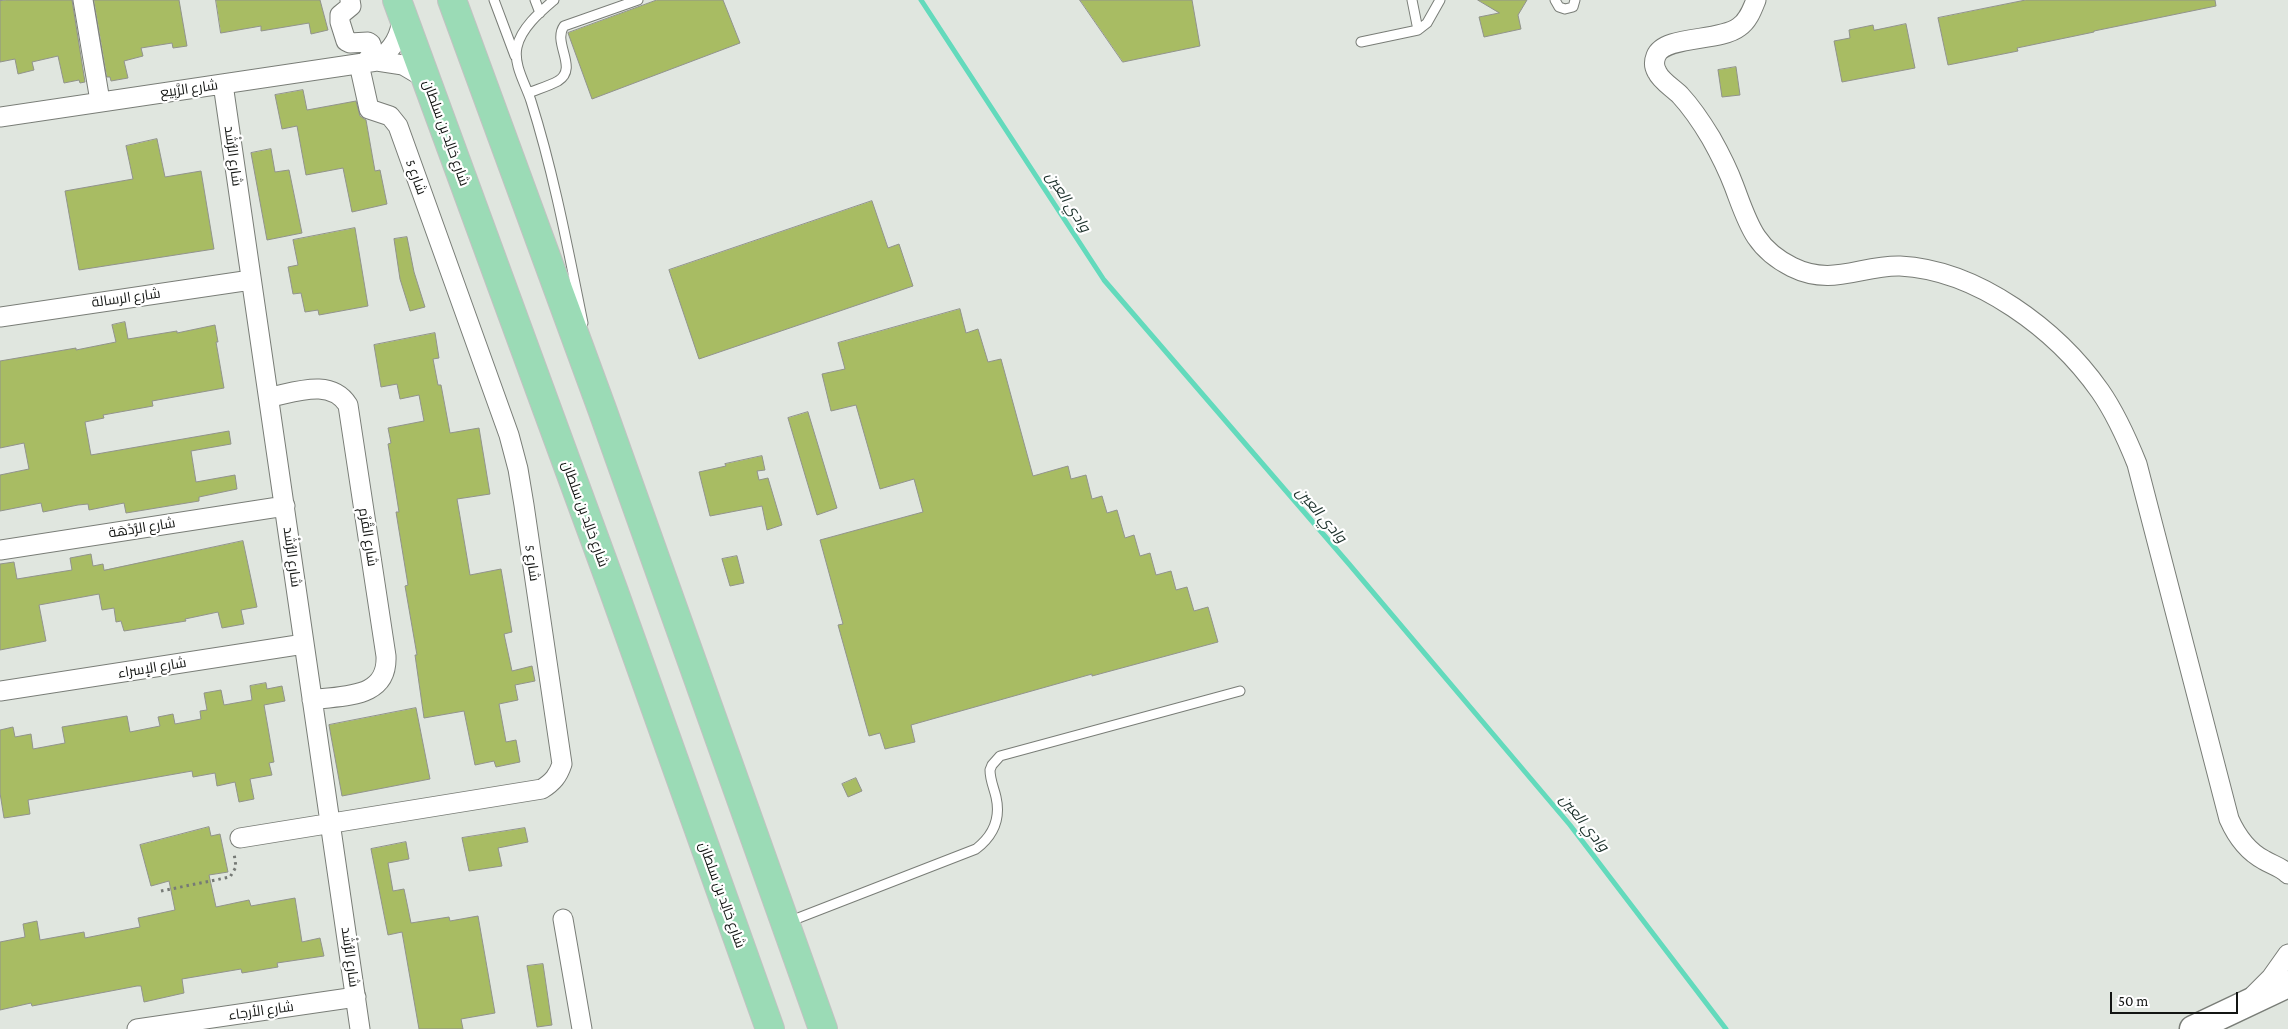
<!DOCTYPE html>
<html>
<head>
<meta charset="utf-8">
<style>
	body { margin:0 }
	#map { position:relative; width:2288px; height:1029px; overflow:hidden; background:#e0e6df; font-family:"Crimson Pro",serif }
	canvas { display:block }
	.scale { position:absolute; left:2110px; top:992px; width:128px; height:22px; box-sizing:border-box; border:2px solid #131513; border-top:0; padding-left:6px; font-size:15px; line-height:18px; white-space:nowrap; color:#131513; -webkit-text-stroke:4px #fff; paint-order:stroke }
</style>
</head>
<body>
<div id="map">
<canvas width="2288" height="1029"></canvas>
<div class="scale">50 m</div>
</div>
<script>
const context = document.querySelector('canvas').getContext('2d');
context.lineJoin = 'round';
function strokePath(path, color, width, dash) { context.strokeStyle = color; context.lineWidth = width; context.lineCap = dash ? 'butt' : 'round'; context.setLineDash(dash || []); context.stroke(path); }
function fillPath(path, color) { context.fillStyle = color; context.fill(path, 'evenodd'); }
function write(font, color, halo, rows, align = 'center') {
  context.font = font + ' "Crimson Pro",Cairo,serif'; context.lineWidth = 4.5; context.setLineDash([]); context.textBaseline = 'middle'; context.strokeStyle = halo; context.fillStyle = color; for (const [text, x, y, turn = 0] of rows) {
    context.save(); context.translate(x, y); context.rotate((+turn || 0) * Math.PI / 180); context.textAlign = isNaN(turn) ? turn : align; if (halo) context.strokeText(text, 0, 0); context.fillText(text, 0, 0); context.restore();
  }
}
strokePath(new Path2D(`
	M 921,0 L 1104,280 L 1349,564 L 1570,825 L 1726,1029`), '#63dabc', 5);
const building = new Path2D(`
	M 6,0 L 72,0 L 85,82 L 80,83 L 79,80 L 64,83 L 58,56 L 32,62 L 34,70 L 18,74 L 15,59 L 0,62 L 0,1 Z
	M 94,0 L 179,0 L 187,46 L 173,48 L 172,43 L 141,48 L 143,56 L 124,61 L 128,78 L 111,81 L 110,77 L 107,77 Z
	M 216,0 L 320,0 L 328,30 L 311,34 L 309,23 L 261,31 L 261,26 L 221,33 Z
	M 657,0 L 723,0 L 740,43 L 592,99 L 568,33 Z
	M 1080,0 L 1192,0 L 1200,46 L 1123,62 Z
	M 1478,0 L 1527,0 L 1518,15 L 1521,29 L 1484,37 L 1479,17 L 1499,13 Z
	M 2026,0 L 2215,0 L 2216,6 L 2094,31 L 2094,32 L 2017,48 L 2018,51 L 1948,65 L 1938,18 Z
	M 1906,24 L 1915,68 L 1842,82 L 1834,41 L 1850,38 L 1849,30 L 1873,25 L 1874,30 Z
	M 1736,67 L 1740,95 L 1722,97 L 1718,70 Z
	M 303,90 L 307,110 L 356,101 L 360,116 L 366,120 L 375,171 L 380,170 L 387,204 L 352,212 L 343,168 L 306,175 L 297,126 L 282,129 L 275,95 Z
	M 157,139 L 165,177 L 201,171 L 214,249 L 79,270 L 65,191 L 133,179 L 126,146 Z
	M 271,149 L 275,172 L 289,170 L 302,233 L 267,240 L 251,153 Z
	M 872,201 L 888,248 L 899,244 L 913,286 L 699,359 L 669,270 Z
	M 355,228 L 368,306 L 319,315 L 318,310 L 305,312 L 301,293 L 293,294 L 288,267 L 298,265 L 293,240 Z
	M 407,237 L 414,272 L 425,307 L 410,311 L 400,279 L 394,239 Z
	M 960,309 L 966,333 L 978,329 L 988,362 L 1001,359 L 1033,476 L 1068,466 L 1071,479 L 1086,475 L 1092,499 L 1102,496 L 1107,513 L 1117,510 L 1125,538 L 1134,535 L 1140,556 L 1150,553 L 1156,575 L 1171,571 L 1176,590 L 1187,587 L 1194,611 L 1208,607 L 1218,642 L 1092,676 L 1092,674 L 911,725 L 915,742 L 885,749 L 880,733 L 869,736 L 838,625 L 843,624 L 820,540 L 923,512 L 914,479 L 880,489 L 856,405 L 831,411 L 822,374 L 845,369 L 838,343 Z
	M 125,322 L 128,339 L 177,331 L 177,333 L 215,325 L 218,342 L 216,342 L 224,388 L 152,401 L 153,406 L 103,415 L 104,418 L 85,422 L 91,455 L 229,431 L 231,444 L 191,451 L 196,482 L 235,475 L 237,489 L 199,497 L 199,501 L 126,513 L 124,503 L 89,510 L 88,504 L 78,505 L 43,512 L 41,503 L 0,511 L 0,475 L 29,469 L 24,443 L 0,448 L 0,361 L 76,348 L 76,350 L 116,342 L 112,325 Z
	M 435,333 L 439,358 L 433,359 L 438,385 L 441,385 L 450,433 L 479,428 L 490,494 L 457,499 L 470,575 L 501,569 L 512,632 L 504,634 L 512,671 L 532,666 L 535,681 L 515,685 L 518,700 L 499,704 L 506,742 L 516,740 L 520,762 L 496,767 L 494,761 L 475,765 L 464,711 L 424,718 L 415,655 L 417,655 L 405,586 L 408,585 L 396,512 L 399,512 L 388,444 L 391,443 L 388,428 L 424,421 L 419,395 L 400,399 L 397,384 L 381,387 L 374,345 Z
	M 808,412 L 837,508 L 817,515 L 788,418 Z
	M 762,456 L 765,470 L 757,471 L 759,480 L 768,478 L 782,525 L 767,530 L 762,506 L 710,516 L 699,472 L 726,466 L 725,464 Z
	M 243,541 L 257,607 L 241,610 L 244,624 L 222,628 L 218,612 L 185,619 L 186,621 L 124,631 L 121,621 L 116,622 L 114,608 L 102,610 L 99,594 L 39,605 L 46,641 L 0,650 L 0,564 L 14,562 L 17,579 L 72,570 L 70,558 L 91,554 L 93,566 L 103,564 L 104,570 Z
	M 737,556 L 744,583 L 730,586 L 722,559 Z
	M 266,683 L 267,689 L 282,686 L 285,701 L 264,705 L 274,762 L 269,763 L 272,775 L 250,779 L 254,799 L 239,802 L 235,782 L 217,786 L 215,773 L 193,777 L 192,771 L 28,800 L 30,814 L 4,818 L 0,793 L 0,730 L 13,727 L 15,737 L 31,734 L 33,749 L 65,743 L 62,727 L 127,716 L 130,732 L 160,726 L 158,717 L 173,714 L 175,724 L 201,719 L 200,711 L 207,710 L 204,693 L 221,690 L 224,705 L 252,700 L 250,686 Z
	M 416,708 L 430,779 L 342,796 L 329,725 Z
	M 856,778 L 862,791 L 848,797 L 842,784 Z
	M 209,827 L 211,836 L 220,834 L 228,872 L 209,875 L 216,907 L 249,900 L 251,906 L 295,898 L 302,942 L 320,938 L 324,956 L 277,963 L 278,967 L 242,973 L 241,969 L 182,979 L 184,993 L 144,1002 L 141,986 L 137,986 L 32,1006 L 31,1003 L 0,1010 L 0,942 L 25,937 L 23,924 L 37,921 L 40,940 L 84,932 L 85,938 L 140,927 L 138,918 L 175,910 L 169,881 L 151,886 L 140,845 Z
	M 525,828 L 528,842 L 498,848 L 502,866 L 469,871 L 462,838 Z
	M 406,842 L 409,859 L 388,863 L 393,891 L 404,889 L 411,923 L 449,917 L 450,921 L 478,916 L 495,1013 L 461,1019 L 463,1029 L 419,1029 L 402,932 L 388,935 L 371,849 Z
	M 543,964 L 552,1025 L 537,1027 L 527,966 Z`);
fillPath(building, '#a8bc63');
strokePath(building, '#91938c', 1);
const service = new Path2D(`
	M 494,0 L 515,56
	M 535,0 L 540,13
	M 554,0 C 540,12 521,28 517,47 C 513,65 526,85 531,101 C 554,174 568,249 583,323
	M 1412,0 L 1418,30
	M 1555,0 L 1559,7 L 1565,9 L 1573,7 L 1575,0
	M 1361,42 L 1418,30 L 1427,23 L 1440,0
	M 528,93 C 538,89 549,86 558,81 C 579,68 552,43 564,26 L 638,0
	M 788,922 L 976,849 C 993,836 1001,819 996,797 C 994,788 990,780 990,770 L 992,765 L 1000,756 L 1240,691`);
const minor = new Path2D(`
	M 83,0 L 100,101
	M 350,0 L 351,6 L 340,15 L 340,22 L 346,41 L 350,43 L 368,42 L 371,44 L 373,52 L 366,62
	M 1756,0 C 1752,10 1748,21 1739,27 C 1720,42 1664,35 1656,56 C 1654,61 1654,67 1657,72 C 1661,81 1673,88 1680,95 C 1692,108 1702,123 1711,138 C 1720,154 1728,170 1734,186 C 1748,223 1754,248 1792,267 C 1832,287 1861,265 1900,266 C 1978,270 2057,330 2100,391 C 2116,414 2127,439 2137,464 L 2229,819 C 2237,837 2247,851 2264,860 C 2272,865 2281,867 2288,874
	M 377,61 C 393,49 401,36 402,16
	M 223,84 L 360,1029
	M 0,117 L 377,61 L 403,65 L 425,78
	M 0,317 L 251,280
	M 270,397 C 296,392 331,378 348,405 L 386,656 C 388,699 344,695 312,700
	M 0,550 L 285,506
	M 0,691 L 304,644
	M 240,838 L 542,789 C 553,782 558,776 562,764 L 524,505 L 518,469 L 509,435 L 398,126 L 390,116 L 369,109 L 359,64
	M 563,919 L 582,1029
	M 2254,995 L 2271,978 L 2288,954
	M 137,1029 L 356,997`);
const secondary = new Path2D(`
	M 2193,1029 L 2288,984`);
const primary = new Path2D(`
	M 397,0 L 613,589 L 770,1029
	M 452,0 L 602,409 L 823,1029`);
strokePath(service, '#797d77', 11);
strokePath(minor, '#797d77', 21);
strokePath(secondary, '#797d77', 29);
strokePath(primary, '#c2c2c2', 30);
strokePath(new Path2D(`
	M 161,891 L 230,877 L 236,867 L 234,853`), '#767a76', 3, [2.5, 4]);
strokePath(service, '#fff', 9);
strokePath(minor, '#fff', 19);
strokePath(secondary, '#fff', 26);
strokePath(primary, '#9bdbb6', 28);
write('14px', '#131513', '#fff', [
	["شارع الرَّبِيع",189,89,-8],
	["شارع خالِد بن سلطان",446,133,70],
	["شارع الرُّشْد",233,156,82],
	["شارع 5",416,177,70],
	["شارع الرسالة",126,298,-8],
	["شارع خالِد بن سلطان",585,514,70],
	["شارع الرُّدْهَة",142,528,-9],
	["شارع القُرْم",368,537,81],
	["شارع الرُّشْد",292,557,82],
	["شارع 5",532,563,82],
	["شارع الإسراء",152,668,-9],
	["شارع خالِد بن سلطان",722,895,70],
	["شارع الرُّشْد",350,957,82],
	["شارع الأرجاء",261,1011,-8]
]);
write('italic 15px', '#1b302a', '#fff', [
	["وادي العين",1068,202,57],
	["وادي العين",1321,515,49],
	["وادي العين",1584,823,51]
]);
</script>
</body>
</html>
